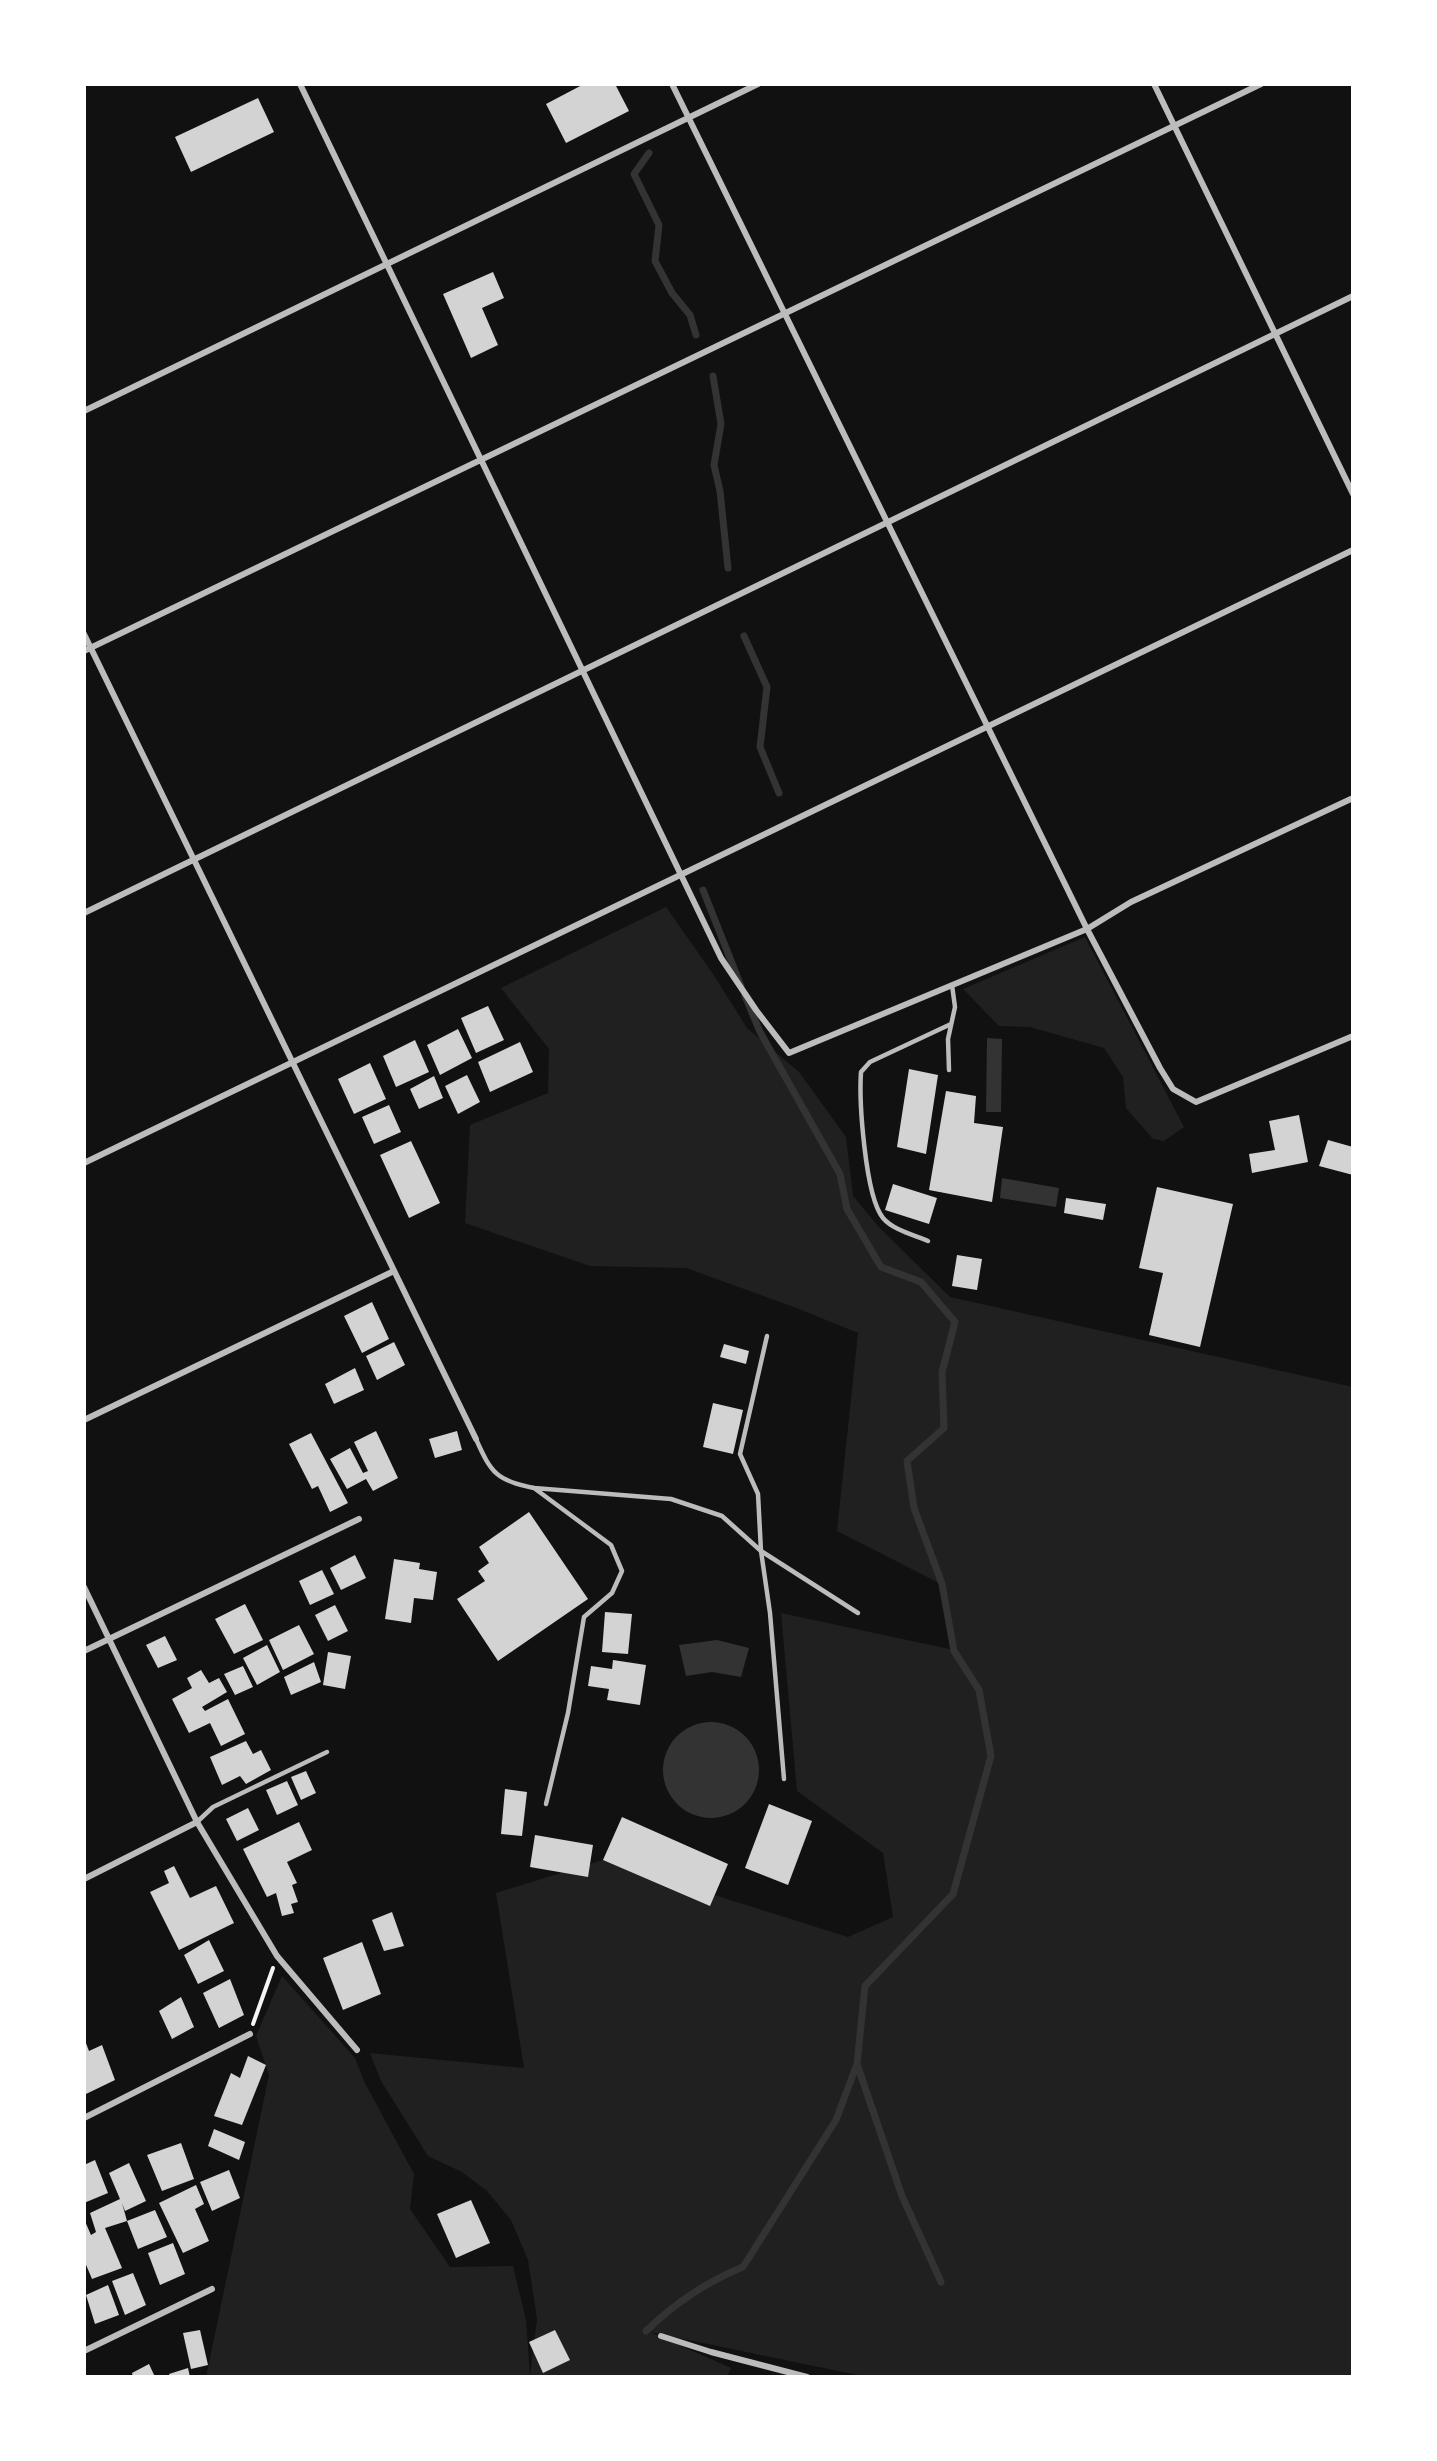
<!DOCTYPE html>
<html>
<head>
<meta charset="utf-8">
<style>
	body { margin:0 }
	#map { position:relative; width:1437px; height:2461px; overflow:hidden; background:#111; font-family:"Sofia Sans Condensed",sans-serif }
	canvas { display:block }
	.frame { position:absolute; inset:0; border:86px solid #fff; pointer-events:none }
</style>
</head>
<body>
<div id="map">
<canvas width="1437" height="2461"></canvas>
<div class="frame"></div>
</div>
<script>
const context = document.querySelector('canvas').getContext('2d');
context.lineJoin = 'round';
function fillPath(path, color) { context.fillStyle = color; context.fill(path, 'evenodd'); }
function strokePath(path, color, width, dash) { context.strokeStyle = color; context.lineWidth = width; context.lineCap = dash ? 'butt' : 'round'; context.setLineDash(dash || []); context.stroke(path); }
fillPath(new Path2D(`
	M 666,907 L 713,974 L 747,1028 L 799,1072 L 846,1137 L 853,1196 L 878,1226 L 950,1297 L 1353,1387 L 1353,2377 L 867,2377 L 650,2332 L 731,2368 L 727,2377 L 206,2377 L 269,2075 L 256,2036 L 282,1976 L 355,2058 L 365,2083 L 414,2174 L 410,2209 L 450,2267 L 513,2266 L 526,2320 L 530,2376 L 537,2319 L 528,2260 L 511,2220 L 487,2191 L 462,2172 L 428,2156 L 381,2081 L 370,2053 L 524,2068 L 496,1893 L 603,1860 L 848,1937 L 893,1917 L 883,1853 L 797,1791 L 781,1613 L 954,1650 L 941,1584 L 837,1531 L 858,1333 L 794,1307 L 686,1268 L 590,1266 L 465,1223 L 470,1125 L 548,1093 L 549,1049 L 501,988 Z
	M 1085,937 L 1184,1127 L 1164,1141 L 1153,1139 L 1126,1108 L 1123,1077 L 1104,1048 L 1030,1027 L 999,1026 L 963,989 Z`), '#202020');
fillPath(new Path2D(`
	M 987,1038 L 1002,1039 L 1001,1112 L 986,1112 Z
	M 1002,1178 L 1059,1188 L 1056,1207 L 1000,1198 Z
	M 717,1640 L 749,1648 L 741,1677 L 712,1672 L 686,1676 L 679,1645 Z
	M663 1770a48 48 0 1 1 96 0a48 48 0 1 1-96 0Z`), '#333');
strokePath(new Path2D(`
	M 649,153 L 634,174 L 659,225 L 655,261 L 672,293 L 690,315 L 696,335
	M 713,376 L 721,424 L 714,465 L 720,491 L 728,568
	M 744,636 L 767,687 L 760,747 L 779,793
	M 703,890 L 741,986
	M 857,2064 L 902,2196 L 941,2282
	M 646,2331 C 675,2303 706,2282 743,2267 L 836,2120 L 857,2064 L 865,1986 L 953,1894 L 991,1756 L 979,1690 L 954,1651 L 942,1584 L 914,1508 L 907,1461 L 944,1428 L 942,1372 L 955,1322 L 921,1282 L 881,1267 L 847,1209 L 840,1174 L 760,1032 L 745,996`), '#333', 7);
fillPath(new Path2D(`
	M 584,84 L 615,84 L 629,111 L 566,143 L 546,104 Z
	M 258,98 L 274,132 L 191,172 L 175,137 Z
	M 493,272 L 504,298 L 482,308 L 498,345 L 471,358 L 443,294 Z
	M 488,1006 L 504,1040 L 476,1053 L 461,1018 Z
	M 458,1029 L 472,1058 L 440,1075 L 427,1045 Z
	M 415,1040 L 429,1072 L 396,1087 L 383,1056 Z
	M 520,1042 L 533,1072 L 490,1092 L 478,1062 Z
	M 370,1063 L 386,1099 L 354,1114 L 338,1079 Z
	M 909,1069 L 938,1075 L 926,1154 L 897,1147 Z
	M 467,1075 L 480,1102 L 458,1114 L 445,1086 Z
	M 434,1076 L 443,1098 L 419,1109 L 410,1089 Z
	M 946,1091 L 976,1096 L 974,1123 L 1003,1127 L 992,1202 L 929,1190 Z
	M 389,1105 L 401,1132 L 374,1144 L 362,1117 Z
	M 1299,1115 L 1308,1162 L 1252,1173 L 1249,1154 L 1275,1150 L 1269,1121 Z
	M 1328,1140 L 1353,1147 L 1353,1175 L 1319,1166 Z
	M 411,1141 L 440,1203 L 409,1218 L 380,1155 Z
	M 893,1184 L 937,1198 L 929,1224 L 885,1210 Z
	M 1157,1187 L 1233,1204 L 1200,1347 L 1149,1335 L 1163,1273 L 1139,1268 Z
	M 1066,1198 L 1106,1204 L 1103,1220 L 1064,1213 Z
	M 957,1255 L 982,1259 L 977,1290 L 952,1286 Z
	M 372,1302 L 389,1339 L 362,1353 L 344,1316 Z
	M 394,1342 L 405,1365 L 377,1380 L 366,1356 Z
	M 724,1344 L 749,1351 L 746,1364 L 720,1357 Z
	M 355,1368 L 364,1390 L 334,1404 L 325,1384 Z
	M 713,1403 L 743,1410 L 733,1454 L 703,1447 Z
	M 376,1431 L 398,1478 L 373,1491 L 366,1479 L 347,1489 L 330,1459 L 350,1448 L 363,1473 L 368,1471 L 354,1442 Z
	M 457,1431 L 462,1450 L 435,1458 L 429,1439 Z
	M 311,1433 L 348,1503 L 330,1512 L 318,1486 L 312,1489 L 289,1444 Z
	M 529,1512 L 588,1599 L 498,1661 L 457,1599 L 485,1581 L 478,1571 L 489,1563 L 479,1547 Z
	M 355,1555 L 366,1578 L 341,1590 L 330,1568 Z
	M 394,1559 L 420,1563 L 419,1569 L 437,1572 L 433,1600 L 414,1598 L 411,1623 L 385,1619 Z
	M 322,1570 L 334,1594 L 310,1605 L 299,1581 Z
	M 245,1604 L 263,1640 L 234,1654 L 215,1619 Z
	M 335,1605 L 348,1631 L 328,1641 L 315,1615 Z
	M 605,1612 L 632,1614 L 628,1654 L 602,1652 Z
	M 299,1625 L 314,1654 L 283,1670 L 269,1640 Z
	M 165,1636 L 177,1660 L 158,1668 L 146,1645 Z
	M 267,1645 L 280,1672 L 257,1685 L 243,1658 Z
	M 328,1652 L 351,1656 L 345,1689 L 323,1685 Z
	M 613,1660 L 646,1665 L 640,1705 L 607,1700 L 609,1689 L 588,1686 L 591,1666 L 612,1669 Z
	M 314,1662 L 321,1682 L 291,1695 L 284,1677 Z
	M 243,1666 L 253,1687 L 235,1695 L 224,1674 Z
	M 201,1670 L 209,1683 L 219,1678 L 227,1692 L 202,1707 L 205,1711 L 228,1699 L 245,1734 L 221,1746 L 210,1723 L 189,1733 L 172,1699 L 192,1688 L 187,1678 Z
	M 246,1741 L 253,1754 L 261,1750 L 271,1770 L 246,1784 L 240,1776 L 222,1785 L 210,1757 Z
	M 306,1771 L 316,1793 L 301,1800 L 291,1777 Z
	M 287,1781 L 298,1805 L 277,1815 L 266,1790 Z
	M 505,1789 L 527,1792 L 522,1836 L 501,1834 Z
	M 769,1804 L 812,1821 L 788,1885 L 745,1868 Z
	M 248,1808 L 259,1830 L 237,1841 L 226,1819 Z
	M 622,1817 L 728,1864 L 710,1906 L 603,1860 Z
	M 299,1822 L 312,1850 L 287,1862 L 297,1883 L 292,1885 L 298,1902 L 291,1904 L 294,1913 L 282,1916 L 276,1893 L 267,1897 L 243,1849 Z
	M 535,1835 L 593,1845 L 588,1877 L 530,1867 Z
	M 174,1866 L 190,1898 L 216,1886 L 234,1923 L 179,1950 L 150,1892 L 169,1883 L 164,1871 Z
	M 392,1912 L 404,1946 L 384,1951 L 372,1920 Z
	M 209,1940 L 224,1971 L 198,1984 L 184,1955 Z
	M 362,1942 L 381,1994 L 343,2010 L 323,1958 Z
	M 230,1979 L 244,2015 L 219,2028 L 203,1993 Z
	M 181,1997 L 194,2027 L 172,2039 L 159,2011 Z
	M 84,2038 L 89,2051 L 102,2045 L 115,2080 L 86,2094 Z
	M 248,2056 L 266,2065 L 242,2125 L 214,2116 L 231,2073 L 240,2078 Z
	M 214,2129 L 245,2142 L 239,2160 L 208,2146 Z
	M 181,2143 L 194,2179 L 162,2191 L 147,2155 Z
	M 95,2160 L 108,2193 L 84,2203 L 84,2165 Z
	M 129,2163 L 146,2201 L 125,2211 L 122,2203 L 127,2221 L 105,2228 L 122,2268 L 92,2279 L 84,2260 L 84,2219 L 91,2235 L 96,2232 L 90,2213 L 120,2199 L 109,2173 Z
	M 229,2170 L 240,2198 L 212,2211 L 200,2182 Z
	M 196,2185 L 204,2204 L 195,2209 L 209,2241 L 183,2253 L 159,2203 Z
	M 471,2200 L 490,2243 L 456,2258 L 437,2214 Z
	M 155,2210 L 167,2237 L 138,2249 L 127,2221 Z
	M 173,2243 L 185,2274 L 160,2285 L 148,2253 Z
	M 133,2273 L 146,2305 L 125,2315 L 112,2281 Z
	M 108,2285 L 119,2315 L 95,2324 L 86,2295 Z
	M 200,2330 L 208,2365 L 191,2369 L 183,2333 Z
	M 555,2330 L 570,2360 L 543,2373 L 529,2342 Z
	M 149,2364 L 155,2377 L 133,2377 L 132,2373 Z
	M 188,2368 L 190,2377 L 170,2377 L 169,2374 Z`), '#d3d3d3');
strokePath(new Path2D(`
	M 253,2024 L 273,1968`), '#f5f5f5', 4);
strokePath(new Path2D(`
	M 949,1070 L 948,1039 L 955,1007 L 952,985
	M 928,1241 C 914,1235 893,1230 883,1218 C 865,1196 859,1101 861,1072 L 870,1062 L 951,1024
	M 767,1336 L 740,1454 L 758,1494 L 761,1551 L 858,1613
	M 476,1439 C 491,1473 497,1481 534,1488 L 671,1499 L 722,1516 L 761,1551 L 770,1613 L 784,1779
	M 534,1488 L 611,1545 L 622,1571 L 612,1593 L 584,1617 L 568,1713 L 546,1804
	M 197,1822 L 213,1807 L 327,1752`), '#bcbcbc', 4.5);
strokePath(new Path2D(`
	M 300,84 L 721,958 L 756,1010 L 789,1053 L 1087,929 L 1131,902 L 1353,798
	M 672,84 L 1087,929 L 1160,1068 L 1173,1089 L 1196,1102 L 1353,1036
	M 1154,84 L 1353,494
	M 84,411 L 758,84
	M 84,634 L 476,1439
	M 84,651 L 1261,84
	M 84,913 L 1353,296
	M 84,1163 L 1353,550
	M 84,1420 L 394,1271
	M 84,1587 L 197,1822 L 277,1956 L 357,2050
	M 84,1651 L 359,1519
	M 84,1879 L 197,1822
	M 84,2118 L 250,2034
	M 661,2336 L 711,2352 L 807,2377
	M 84,2351 L 212,2289`), '#bcbcbc', 6);
</script>
</body>
</html>
